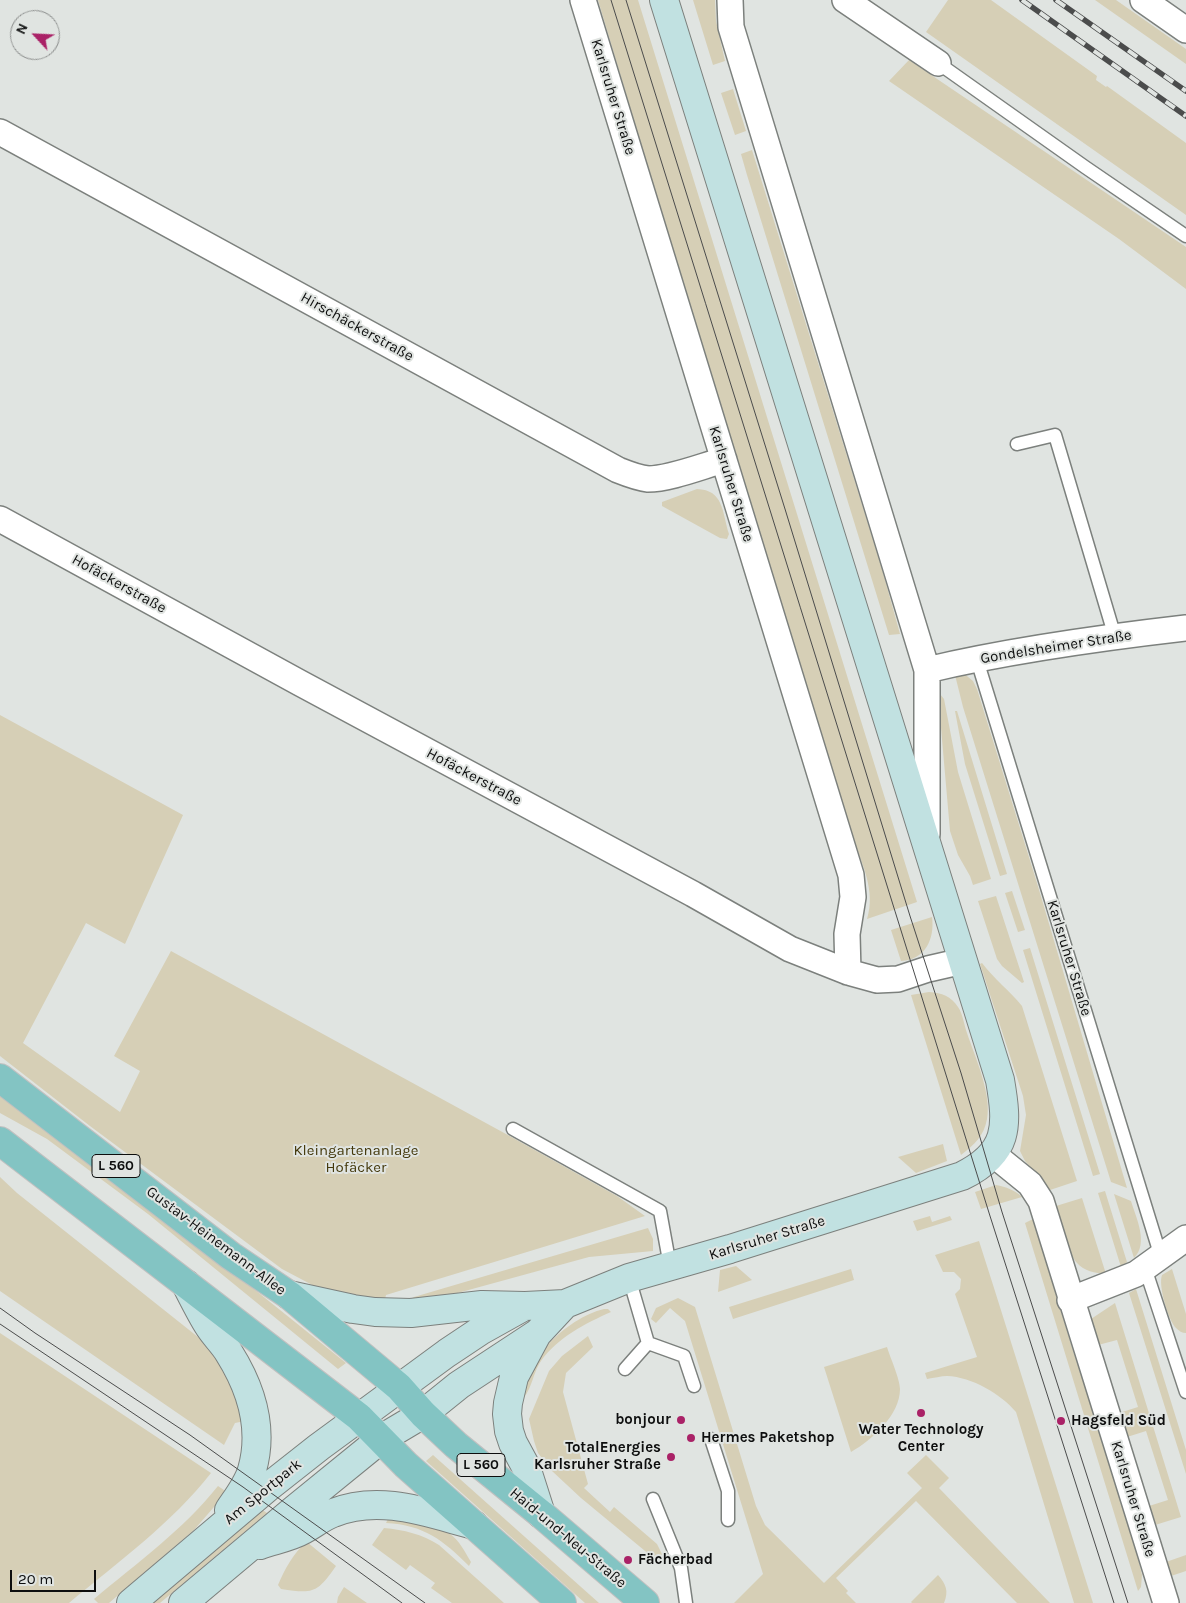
<!DOCTYPE html>
<html>
<head>
<meta charset="utf-8">
<style>
	body { margin:0 }
	#map { position:relative; width:1186px; height:1603px; overflow:hidden; background:#e0e4e1; font-family:Karla,sans-serif }
	canvas { display:block }
	.north { position:absolute; left:10px; top:10px; width:50px; height:50px; box-sizing:border-box; background:#e0e4e1; border:1px solid #8c8e8d; border-radius:50%; rotate:295deg; font-size:14px; font-weight:700; line-height:20px; text-align:center; color:#0d0e0e }
	.north::after { content:''; display:block; margin:auto; width:18px; height:22px; background:#aa2267; clip-path:polygon(50% 0,100% 100%,50% 72%,0 100%) }
	.scale { position:absolute; left:10px; top:1570px; width:86px; height:22px; box-sizing:border-box; border:2px solid #0d0e0e; border-top:0; padding-left:6px; font-size:15px; line-height:18px; white-space:nowrap; color:#0d0e0e; -webkit-text-stroke:4px #e0e4e1; paint-order:stroke }
</style>
</head>
<body>
<div id="map">
<canvas width="1186" height="1603"></canvas>
<div class="north">N</div>
<div class="scale">20 m</div>
</div>
<script>
const context = document.querySelector('canvas').getContext('2d');
context.lineJoin = 'round';
function fillPath(path, color) { context.fillStyle = color; context.fill(path, 'evenodd'); }
function strokePath(path, color, width, dash) { context.strokeStyle = color; context.lineWidth = width; context.lineCap = dash ? 'butt' : 'round'; context.setLineDash(dash || []); context.stroke(path); }
function write(font, color, halo, rows, align = 'center') {
  context.font = font + ' Karla,sans-serif'; context.lineWidth = 4; context.setLineDash([]); context.textBaseline = 'middle'; context.strokeStyle = halo; context.fillStyle = color; for (const [text, x, y, turn = 0] of rows) {
    context.save(); context.translate(x, y); context.rotate((+turn || 0) * Math.PI / 180); context.textAlign = isNaN(turn) ? turn : align; if (halo) context.strokeText(text, 0, 0); context.fillText(text, 0, 0); context.restore();
  }
}
fillPath(new Path2D(`
	M 598,0 L 638,0 L 917,902 L 867,919 C 876,891 862,864 853,838 L 675,258 Z
	M 693,0 L 715,0 L 716,21 L 725,61 L 713,65 Z
	M 948,0 L 991,0 L 1097,76 L 1096,80 L 1106,87 L 1107,86 L 1186,143 L 1186,215 L 926,32 Z
	M 1095,0 L 1116,0 L 1186,49 L 1186,64 Z
	M 909,60 L 1186,247 L 1186,289 L 1119,239 L 889,81 Z
	M 733,89 L 746,131 L 735,135 L 721,93 Z
	M 752,150 L 882,569 L 900,634 L 889,635 L 747,175 L 741,154 Z
	M 697,489 C 724,490 722,512 729,534 L 727,539 L 720,538 L 662,506 L 662,502 Z
	M 962,672 L 973,681 L 977,689 L 1037,883 L 1127,1188 L 1111,1182 L 963,707 L 955,675 Z
	M 940,694 L 944,699 L 958,772 L 991,879 L 973,885 L 970,876 L 958,855 L 950,831 L 939,705 Z
	M 955,711 L 957,711 L 1007,874 L 1000,876 L 965,764 Z
	M 0,715 L 183,815 L 125,944 L 86,923 L 23,1043 L 120,1112 L 140,1071 L 114,1056 L 171,951 L 506,1134 L 617,1196 L 645,1216 L 386,1295 L 384,1304 L 318,1288 L 282,1269 L 90,1126 L 0,1056 Z
	M 1012,891 L 1025,930 L 1018,932 L 1005,893 Z
	M 996,896 L 1024,982 L 1022,983 L 1002,966 L 997,959 L 978,901 Z
	M 932,917 C 935,939 925,960 901,961 L 891,930 Z
	M 1030,948 L 1100,1174 L 1093,1176 L 1023,950 Z
	M 982,963 C 994,979 1010,991 1022,1006 L 1077,1181 L 1050,1190 L 1025,1161 L 1020,1151 L 1026,1115 L 1023,1096 L 980,964 Z
	M 929,992 C 942,993 951,996 958,1007 C 963,1014 964,1025 967,1033 C 975,1057 992,1094 987,1119 C 984,1136 974,1145 961,1155 L 911,995 Z
	M 0,1091 L 158,1212 L 346,1363 L 338,1369 L 148,1214 L 47,1139 L 0,1113 Z
	M 943,1144 L 947,1161 L 916,1173 L 898,1157 Z
	M 0,1177 L 17,1193 L 203,1341 L 223,1362 L 245,1421 L 235,1423 L 224,1445 L 0,1291 Z
	M 996,1185 C 1006,1187 1015,1190 1022,1197 L 981,1209 L 975,1192 Z
	M 1105,1191 L 1127,1262 L 1121,1267 L 1098,1193 Z
	M 1114,1194 L 1131,1201 C 1136,1218 1149,1243 1134,1258 Z
	M 1082,1198 L 1106,1274 C 1095,1273 1084,1271 1077,1263 C 1066,1250 1061,1222 1056,1206 Z
	M 930,1216 L 932,1222 L 950,1216 L 952,1220 L 917,1231 L 913,1221 Z
	M 1033,1219 L 1074,1354 L 1095,1416 L 1135,1545 L 1142,1575 L 1141,1587 L 1138,1591 L 1025,1223 Z
	M 648,1228 L 653,1239 L 653,1251 L 589,1257 L 432,1300 L 405,1302 L 414,1297 Z
	M 979,1241 L 994,1288 L 1093,1603 L 1074,1603 L 1016,1412 C 1001,1394 972,1377 947,1376 C 941,1376 934,1378 927,1379 L 925,1373 L 977,1357 L 955,1294 L 960,1289 L 961,1279 L 954,1272 L 943,1272 L 935,1255 Z
	M 736,1266 L 752,1280 L 718,1292 L 720,1270 Z
	M 851,1269 L 854,1280 L 733,1319 L 729,1307 Z
	M 1172,1269 L 1186,1314 L 1186,1333 C 1182,1333 1179,1331 1176,1328 C 1168,1320 1158,1285 1162,1275 Z
	M 1136,1289 L 1186,1450 L 1186,1474 L 1129,1293 Z
	M 678,1298 L 695,1307 L 756,1506 L 765,1525 L 824,1583 L 922,1488 L 907,1473 L 926,1455 L 949,1478 L 939,1488 L 1050,1603 L 1017,1603 L 916,1501 L 836,1578 L 848,1591 L 846,1593 L 856,1603 L 734,1603 L 763,1574 L 685,1321 L 670,1308 L 656,1323 L 651,1319 L 656,1308 Z
	M 1115,1303 L 1181,1517 L 1155,1525 L 1149,1506 L 1168,1500 L 1146,1431 L 1127,1437 L 1119,1413 L 1138,1407 L 1117,1340 L 1098,1345 L 1091,1319 Z
	M 604,1309 L 608,1309 L 611,1312 C 586,1323 557,1338 541,1361 C 532,1374 532,1393 519,1402 C 522,1363 566,1318 604,1309 Z
	M 0,1333 L 211,1473 C 172,1523 118,1562 69,1603 L 0,1603 Z
	M 588,1336 L 593,1347 L 566,1373 L 563,1392 L 588,1484 L 584,1488 L 610,1512 L 614,1507 L 657,1544 L 665,1560 L 662,1565 L 581,1498 L 552,1471 L 538,1453 L 534,1441 L 529,1419 L 549,1371 L 562,1356 Z
	M 887,1347 C 890,1357 900,1379 900,1389 C 900,1415 872,1440 851,1452 L 824,1367 Z
	M 433,1455 L 599,1603 L 585,1603 L 426,1461 Z
	M 218,1486 L 227,1492 L 194,1530 L 109,1603 L 98,1603 L 94,1599 C 137,1563 183,1530 218,1486 Z
	M 258,1507 L 267,1513 L 160,1603 L 147,1603 Z
	M 390,1515 C 409,1521 433,1524 450,1534 C 459,1540 465,1552 471,1562 L 469,1566 C 443,1540 424,1525 386,1523 Z
	M 384,1528 C 404,1530 422,1534 439,1545 L 504,1603 L 452,1603 L 431,1588 L 435,1583 L 410,1565 L 406,1570 L 372,1545 Z
	M 307,1542 L 336,1566 C 317,1593 314,1594 281,1589 L 278,1585 C 285,1569 293,1553 307,1542 Z
	M 1186,1555 L 1186,1571 L 1171,1576 L 1166,1562 Z
	M 938,1575 C 946,1584 949,1591 944,1603 L 912,1603 L 911,1602 Z
	M 344,1587 L 367,1603 L 337,1603 L 338,1597 Z`), '#d6cfb6');
const lane = new Path2D(`
	M 938,63 L 1085,167 L 1186,236
	M 1017,444 L 1055,435 L 1115,637
	M 977,660 L 1161,1257
	M 513,1129 L 660,1211 L 670,1266
	M 1145,1268 L 1186,1392
	M 648,1343 L 684,1356 L 694,1386
	M 625,1369 L 648,1343 L 629,1278
	M 711,1439 L 728,1491 L 728,1520
	M 653,1499 L 681,1568 L 686,1603`);
const street = new Path2D(`
	M 583,0 L 851,875 L 853,897 L 847,934 L 848,972
	M 730,0 L 731,27 L 927,670 L 927,834
	M 845,0 L 938,63
	M 1143,0 L 1186,30
	M 0,132 L 618,470 C 628,474 638,478 648,479 C 670,479 702,466 724,460
	M 0,519 L 300,683 L 693,894 L 790,949 L 848,972 L 877,980 L 898,979 L 928,969 L 963,961
	M 927,670 C 1011,650 1099,638 1186,628
	M 993,1154 L 1030,1184 L 1041,1201 L 1166,1603
	M 1070,1300 L 1136,1274 L 1186,1238`);
const secondary = new Path2D(`
	M 186,1284 C 193,1298 200,1312 208,1325 C 214,1335 223,1343 229,1353 C 251,1388 264,1428 252,1470 C 248,1484 237,1498 229,1510
	M 289,1295 L 353,1309 L 375,1312 L 411,1313 L 482,1305 L 525,1306 L 565,1304 L 629,1278 L 730,1249 L 962,1176 C 1009,1153 1008,1126 1000,1080 L 664,0
	M 536,1336 L 514,1377 L 508,1403 L 507,1414 L 509,1431 L 513,1443 L 526,1467 L 541,1514
	M 260,1545 C 274,1540 291,1537 303,1530 C 313,1525 322,1517 333,1513 C 380,1494 428,1513 474,1525
	M 131,1603 L 267,1488 L 319,1447 L 447,1353 L 480,1331 L 523,1307
	M 183,1603 L 295,1509 L 381,1439 L 423,1414 L 459,1385 L 538,1333 L 565,1304`);
const primary = new Path2D(`
	M 0,1078 L 231,1256 L 289,1295 L 399,1387 L 423,1414 L 456,1445 L 541,1514 L 645,1603
	M 0,1141 L 359,1417 L 406,1465 L 562,1603`);
strokePath(lane, '#7c807d', 15);
strokePath(street, '#7c807d', 28);
strokePath(secondary, '#7c807d', 30);
strokePath(primary, '#c0c0c0', 30);
strokePath(lane, '#fff', 12);
strokePath(street, '#fff', 25);
strokePath(secondary, '#c1e1e1', 28);
strokePath(primary, '#83c4c3', 28);
strokePath(new Path2D(`
	M 611,0 L 990,1216 L 1114,1603
	M 626,0 L 785,509 L 910,916 L 961,1073 L 1002,1212 L 1128,1603
	M 0,1308 L 35,1333 L 190,1435 L 425,1603
	M 0,1324 L 243,1487 L 402,1603`), '#4b4c4c', 1);
const rail = new Path2D(`
	M 1022,0 L 1186,116
	M 1056,0 L 1186,91`);
strokePath(rail, '#4b4c4c', 5.5);
strokePath(rail, '#e0e4e1', 4, [11]);
for (const [x, y, r, color] of [
	[921,1413,5,"#aa2267"],
	[681,1420,5,"#aa2267"],
	[1061,1421,5,"#aa2267"],
	[691,1438,5,"#aa2267"],
	[671,1457,5,"#aa2267"],
	[628,1560,5,"#aa2267"]
]) { const dot = new Path2D(); dot.arc(x, y, r, 0, 2 * Math.PI); context.fillStyle = color; context.fill(dot); strokePath(dot, '#e0e4e1', 2); }
for (const [x, y, w] of [
	[116,1166,48],
	[481,1465,48]
]) { const box = new Path2D(); box.roundRect(x - w / 2, y - 11.5, w, 23, 4); context.fillStyle = '#e0e4e1'; context.fill(box); strokePath(box, '#0d0e0e', 1); }
write('bold 14px', '#0d0e0e', null, [
	["L 560",116,1166],
	["L 560",481,1465]
]);
write('15px', '#0d0e0e', '#e0e4e1', [
	["Karlsruher Straße",613,97,73],
	["Hirschäckerstraße",357,327,29],
	["Karlsruher Straße",731,484,73],
	["Hofäckerstraße",119,584,29],
	["Gondelsheimer Straße",1056,647,-9],
	["Hofäckerstraße",474,777,28],
	["Karlsruher Straße",1069,958,73],
	["Karlsruher Straße",767,1238,-17],
	["Gustav-Heinemann-Allee",216,1241,37],
	["Am Sportpark",263,1492,-39],
	["Karlsruher Straße",1133,1499,73],
	["Haid-und-Neu-Straße",568,1538,40]
]);
write('15px', '#44390c', '#e0e4e1', [
	["Kleingartenanlage",356,1151],
	["Hofäcker",356,1168]
]);
write('bold 15px', '#0d0e0e', '#e0e4e1', [
	["bonjour",671,1420,"right"],
	["Hagsfeld Süd",1071,1421],
	["Water Technology",921,1430,"center"],
	["Center",921,1447,"center"],
	["Hermes Paketshop",701,1438],
	["TotalEnergies",661,1448,"right"],
	["Karlsruher Straße",661,1465,"right"],
	["Fächerbad",638,1560]
], 'left');
</script>
</body>
</html>
